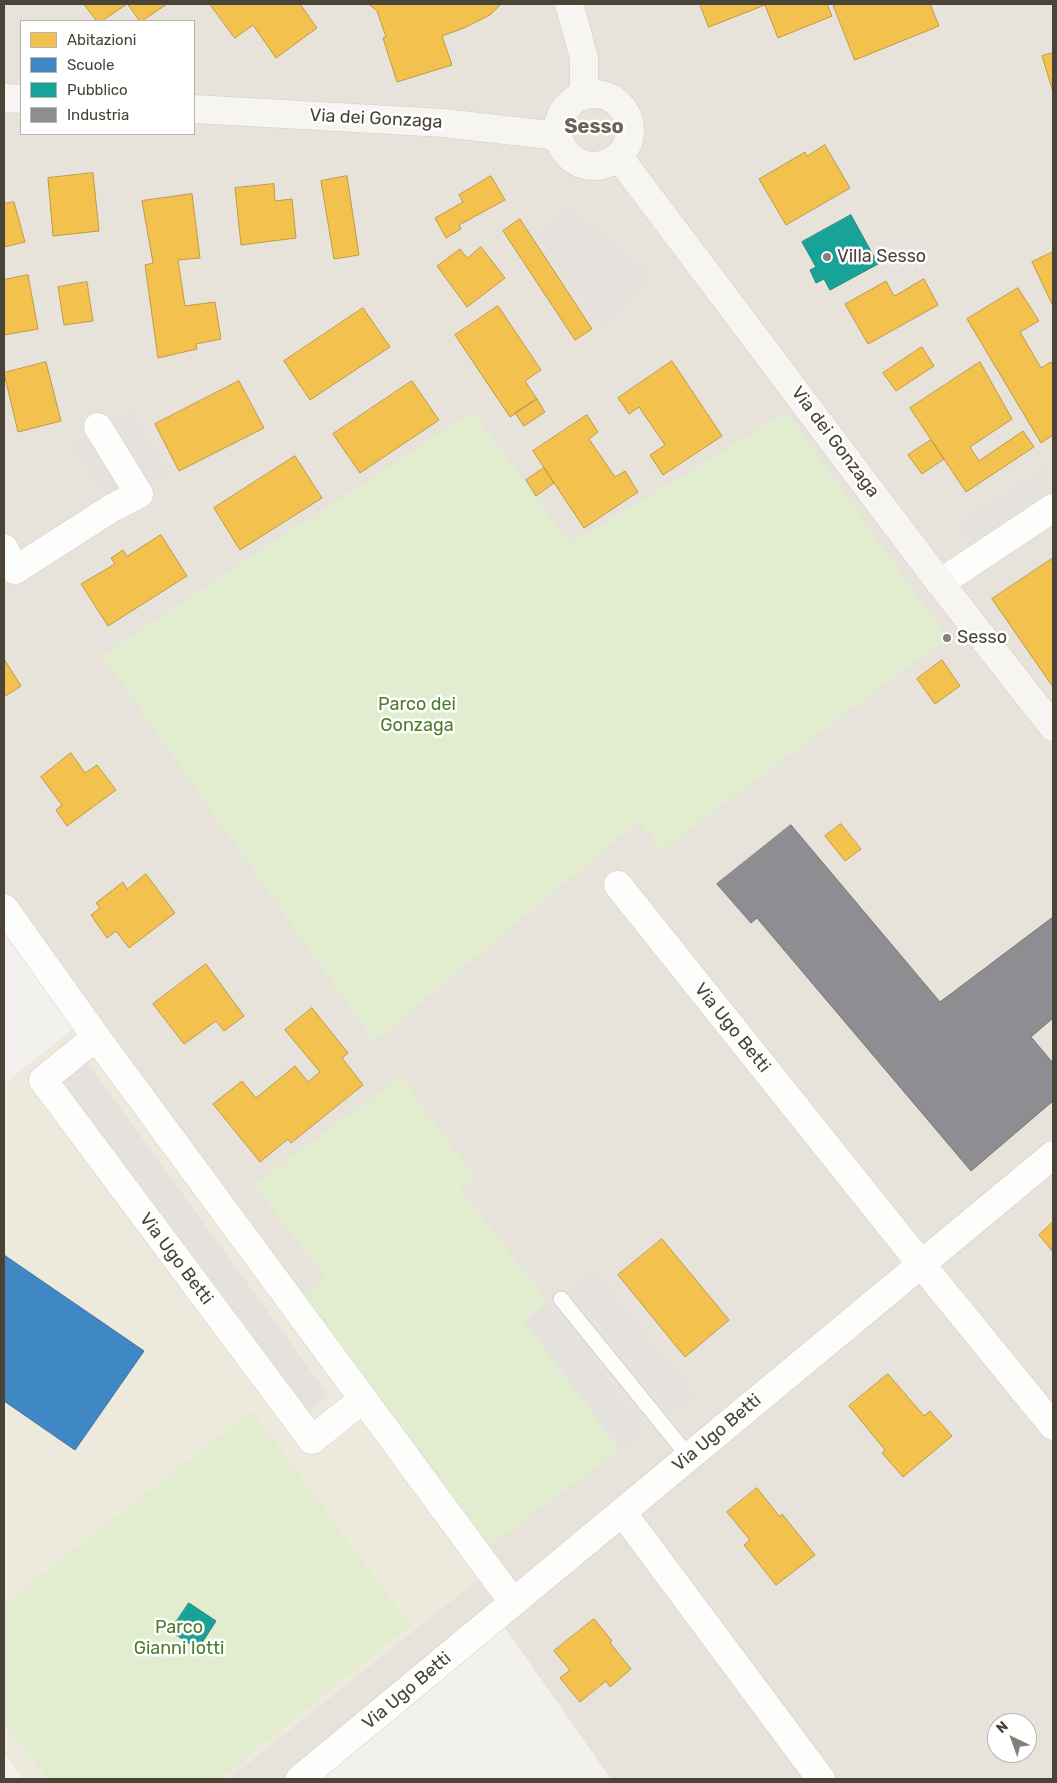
<!DOCTYPE html>
<html>
<head>
<meta charset="utf-8">
<style>
	body { margin:0 }
	#map { position:relative; width:1057px; height:1783px; overflow:hidden; background:#f3f1ed; font-family:Rubik,sans-serif }
	canvas { display:block }
	.frame { position:absolute; inset:0; border:5px solid #4a4338; pointer-events:none }
	.legend { position:absolute; left:20px; top:20px; width:175px; height:115px; box-sizing:border-box; background:#fff; border:1px solid #b7b4af; margin:0; padding:6px 9px; list-style:none; font-size:15px; color:#4a4338 }
	.legend li { display:flex; align-items:center; gap:10px; height:25px }
	.legend b { width:25px; border:1px solid #b7b4af }
	.north { position:absolute; left:987px; top:1713px; width:50px; height:50px; box-sizing:border-box; background:#fff; border:1px solid #b7b4af; border-radius:50%; rotate:318deg; font-size:14px; font-weight:700; line-height:20px; text-align:center; color:#4a4338 }
	.north::after { content:''; display:block; margin:auto; width:18px; height:22px; background:#858077; clip-path:polygon(50% 0,100% 100%,50% 72%,0 100%) }
</style>
</head>
<body>
<div id="map">
<canvas width="1057" height="1783"></canvas>
<div class="frame"></div>
<ul class="legend">
<li><b style="height:14px;background:#f2c14e"></b>Abitazioni</li>
<li><b style="height:14px;background:#3f88c5"></b>Scuole</li>
<li><b style="height:14px;background:#17a398"></b>Pubblico</li>
<li><b style="height:14px;background:#8d8d92"></b>Industria</li>
</ul>
<div class="north">N</div>
</div>
<script>
const context = document.querySelector('canvas').getContext('2d');
context.lineJoin = 'round';
function fillPath(path, color) { context.fillStyle = color; context.fill(path, 'evenodd'); }
function strokePath(path, color, width, dash) { context.strokeStyle = color; context.lineWidth = width; context.lineCap = dash ? 'butt' : 'round'; context.setLineDash(dash || []); context.stroke(path); }
function write(font, color, halo, rows, align = 'center') {
  context.font = font + ' Rubik,sans-serif'; context.lineWidth = 5; context.setLineDash([]); context.textBaseline = 'middle'; context.strokeStyle = halo; context.fillStyle = color; for (const [text, x, y, turn = 0] of rows) {
    context.save(); context.translate(x, y); context.rotate((+turn || 0) * Math.PI / 180); context.textAlign = isNaN(turn) ? turn : align; if (halo) context.strokeText(text, 0, 0); context.fillText(text, 0, 0); context.restore();
  }
}
fillPath(new Path2D(`
	M 4,4 L 1053,4 L 1053,1779 L 611,1779 L 493,1611 L 284,1779 L 24,1779 L 4,1753 L 4,1084 L 84,1020 L 4,927 ZM 21,21 L 194,21 L 194,134 L 21,134 ZM 997,1723 L 1027,1723 L 1027,1753 L 997,1753 Z`), '#e7e3db');
fillPath(new Path2D(`
	M 84,1020 L 489,1571 L 229,1779 L 25,1779 L 4,1753 L 4,1084 Z`), '#ede9dd');
fillPath(new Path2D(`
	M 473,411 L 570,544 L 787,412 L 947,638 L 662,850 L 639,821 L 374,1042 L 102,655 Z
	M 401,1077 L 475,1177 L 460,1188 L 548,1302 L 524,1321 L 620,1450 L 477,1555 L 293,1304 L 326,1279 L 254,1184 Z
	M 252,1411 L 410,1625 L 220,1779 L 49,1779 L 4,1724 L 4,1604 Z`), '#e1edce');
fillPath(new Path2D(`
	M 565,204 L 651,275 L 611,319 L 600,325 L 539,236 Z
	M 130,410 L 169,473 L 112,508 L 73,445 Z
	M 1053,463 L 1053,508 L 975,560 L 958,523 Z
	M 79,1051 L 329,1396 L 297,1419 L 43,1080 Z
	M 593,1269 L 694,1394 L 671,1413 L 570,1287 Z
	M 548,1302 L 644,1431 L 620,1450 L 524,1321 Z`), '#e5e2de');
const homes = new Path2D(`
	M 84,4 L 127,4 L 102,21 L 97,21 Z
	M 128,4 L 167,4 L 142,21 L 140,21 Z
	M 210,4 L 300,4 L 317,28 L 276,58 L 253,25 L 235,38 Z
	M 369,4 L 501,4 L 490,15 L 464,28 L 442,36 L 452,65 L 397,82 L 383,38 L 386,37 L 377,11 Z
	M 700,4 L 827,4 L 832,16 L 778,38 L 765,5 L 709,27 Z
	M 833,4 L 930,4 L 939,26 L 855,60 Z
	M 1053,53 L 1053,92 L 1042,56 Z
	M 825,145 L 850,188 L 786,225 L 759,179 L 805,152 L 807,156 Z
	M 93,173 L 99,231 L 53,236 L 48,178 Z
	M 347,176 L 359,255 L 334,259 L 321,181 Z
	M 491,176 L 505,200 L 459,225 L 461,229 L 446,238 L 435,218 L 463,202 L 459,195 Z
	M 274,184 L 275,201 L 292,199 L 296,238 L 241,245 L 235,188 Z
	M 192,194 L 200,258 L 178,260 L 185,306 L 215,302 L 221,339 L 196,344 L 197,349 L 158,358 L 145,265 L 153,263 L 142,201 Z
	M 14,202 L 25,242 L 4,247 L 4,204 Z
	M 520,219 L 592,329 L 575,340 L 503,231 Z
	M 481,247 L 505,278 L 467,307 L 437,266 L 460,249 L 467,258 Z
	M 1053,252 L 1053,306 L 1032,262 Z
	M 28,275 L 38,329 L 4,335 L 4,280 Z
	M 924,279 L 938,305 L 868,344 L 845,304 L 886,281 L 894,296 Z
	M 87,282 L 93,321 L 64,325 L 58,287 Z
	M 1018,288 L 1039,321 L 1020,332 L 1041,368 L 1051,362 L 1053,366 L 1053,435 L 1041,443 L 967,319 Z
	M 498,306 L 541,370 L 525,381 L 537,399 L 510,417 L 455,335 Z
	M 363,308 L 390,347 L 310,400 L 284,361 Z
	M 922,347 L 934,366 L 896,391 L 883,373 Z
	M 672,361 L 722,436 L 663,475 L 650,455 L 665,445 L 639,407 L 629,414 L 618,398 Z
	M 46,362 L 61,421 L 18,432 L 4,373 Z
	M 980,362 L 1012,419 L 970,447 L 979,461 L 1023,431 L 1034,447 L 966,492 L 910,408 Z
	M 239,381 L 264,428 L 179,471 L 155,424 Z
	M 412,381 L 439,420 L 360,473 L 333,434 Z
	M 537,399 L 545,412 L 524,426 L 515,413 Z
	M 587,415 L 598,432 L 589,439 L 615,477 L 625,471 L 638,492 L 584,528 L 533,451 Z
	M 931,440 L 944,459 L 922,474 L 908,455 Z
	M 295,456 L 322,498 L 240,550 L 214,508 Z
	M 544,468 L 554,483 L 536,496 L 526,480 Z
	M 161,535 L 187,576 L 108,626 L 81,584 L 115,564 L 111,558 L 123,550 L 127,556 Z
	M 1053,558 L 1053,687 L 992,599 Z
	M 4,659 L 21,686 L 4,697 Z
	M 942,660 L 960,686 L 935,704 L 917,679 Z
	M 71,753 L 85,773 L 97,765 L 116,790 L 67,826 L 56,810 L 62,805 L 41,777 Z
	M 841,824 L 861,849 L 845,861 L 825,836 Z
	M 146,874 L 175,913 L 129,948 L 116,931 L 107,938 L 91,915 L 100,908 L 96,903 L 123,882 L 127,889 Z
	M 206,964 L 244,1016 L 224,1031 L 216,1021 L 184,1044 L 153,1004 Z
	M 312,1008 L 348,1053 L 342,1058 L 363,1085 L 291,1143 L 288,1139 L 260,1162 L 213,1104 L 242,1081 L 256,1098 L 295,1066 L 308,1082 L 320,1072 L 285,1030 Z
	M 1053,1222 L 1053,1252 L 1039,1235 Z
	M 662,1239 L 729,1320 L 685,1357 L 618,1275 Z
	M 888,1374 L 924,1416 L 930,1411 L 952,1436 L 903,1477 L 882,1453 L 885,1450 L 849,1406 Z
	M 757,1488 L 780,1517 L 782,1514 L 815,1555 L 776,1585 L 744,1545 L 750,1540 L 727,1512 Z
	M 594,1619 L 612,1641 L 610,1643 L 631,1669 L 610,1687 L 606,1681 L 580,1702 L 560,1678 L 570,1670 L 554,1651 Z`);
fillPath(homes, '#f2c14e');
strokePath(homes, '#c09b47', 1);
const schools = new Path2D(`
	M 4,1255 L 144,1351 L 75,1450 L 4,1401 Z`);
fillPath(schools, '#3f88c5');
strokePath(schools, '#42739b', 1);
const public = new Path2D(`
	M 851,215 L 878,264 L 830,290 L 824,279 L 816,283 L 810,270 L 816,267 L 802,242 Z
	M 189,1603 L 216,1621 L 198,1649 L 170,1631 Z`);
fillPath(public, '#17a398');
strokePath(public, '#26867b', 1);
const industry = new Path2D(`
	M 791,825 L 940,1002 L 1053,917 L 1053,1018 L 1031,1037 L 1053,1063 L 1053,1101 L 971,1171 L 757,918 L 751,923 L 717,884 Z`);
fillPath(industry, '#8d8d92');
strokePath(industry, '#797777', 1);
const lane = new Path2D(`
	M 561,1299 L 689,1457`);
const street = new Path2D(`
	M 4,548 L 15,570 L 112,508 L 139,494 L 98,427
	M 940,583 L 1053,508
	M 618,885 L 921,1264 L 1053,1426
	M 4,908 L 96,1037 L 513,1602
	M 96,1037 L 43,1080 L 312,1440 L 363,1399
	M 622,1512 L 821,1779
	M 300,1779 L 1053,1155`);
const secondary = new Path2D(`
	M 569,4 L 584,58 L 584,95
	M558 130a36 36 0 1 1 72 0a36 36 0 1 1-72 0Z
	M 4,98 L 21,99
	M 194,109 L 444,123 L 558,136
	M 618,156 L 940,583 L 1053,727`);
strokePath(lane, '#d1cfcb', 17);
strokePath(street, '#d1cfcb', 29);
strokePath(secondary, '#d2cec4', 29);
strokePath(lane, '#fdfdfc', 15);
strokePath(street, '#fdfdfc', 28);
strokePath(secondary, '#f7f5f1', 28);
for (const [x, y, r, color] of [
	[827,257,5,"#858077"],
	[947,638,5,"#858077"]
]) { const dot = new Path2D(); dot.arc(x, y, r, 0, 2 * Math.PI); context.fillStyle = color; context.fill(dot); strokePath(dot, '#fff', 2); }
write('18px', '#4a4338', '#fff', [
	["Via dei Gonzaga",376,119,3],
	["Via dei Gonzaga",835,442,53],
	["Via Ugo Betti",732,1028,51],
	["Via Ugo Betti",176,1259,53],
	["Via Ugo Betti",717,1433,-40],
	["Via Ugo Betti",407,1691,-40]
]);
write('18px', '#4a4338', '#fff', [
	["Villa Sesso",837,257],
	["Sesso",957,638]
], 'left');
write('18px', '#4b7d2a', '#fff', [
	["Parco dei",417,705],
	["Gonzaga",417,726],
	["Parco",179,1628],
	["Gianni Iotti",179,1649]
]);
write('bold 20px', '#6d6150', '#fff', [
	["Sesso",594,127]
]);
</script>
</body>
</html>
